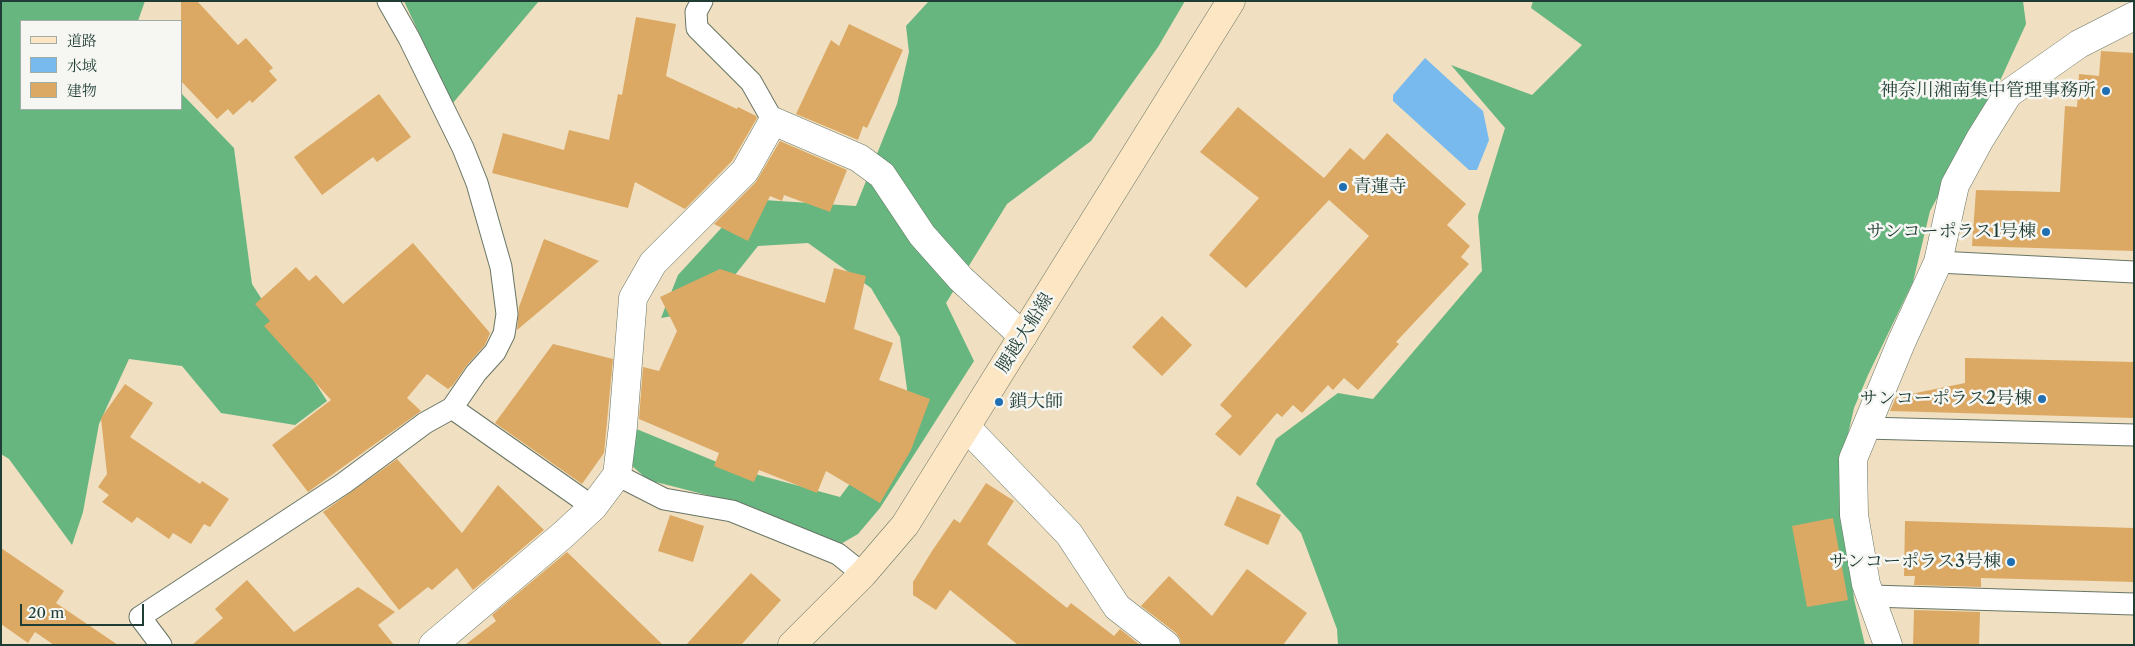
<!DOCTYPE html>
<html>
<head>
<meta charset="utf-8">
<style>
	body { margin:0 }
	#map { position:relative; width:2135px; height:646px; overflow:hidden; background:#f0dfc0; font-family:"Libre Caslon Text","Noto Serif JP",serif }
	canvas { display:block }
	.frame { position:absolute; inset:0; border:2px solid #1f3d34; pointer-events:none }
	.legend { position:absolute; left:20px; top:20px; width:162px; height:90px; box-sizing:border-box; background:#f6f6f2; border:1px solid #a0aca6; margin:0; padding:6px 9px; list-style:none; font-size:15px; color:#1f3d34 }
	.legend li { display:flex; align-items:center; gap:10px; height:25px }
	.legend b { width:25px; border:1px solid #a0aca6 }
	.scale { position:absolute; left:20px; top:604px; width:124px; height:22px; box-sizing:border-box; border:2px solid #1f3d34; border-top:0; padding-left:6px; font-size:15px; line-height:18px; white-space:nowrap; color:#1f3d34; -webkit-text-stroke:4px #f6f6f2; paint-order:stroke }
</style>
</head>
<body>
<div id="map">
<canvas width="2135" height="646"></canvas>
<div class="frame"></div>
<ul class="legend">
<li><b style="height:6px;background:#fce6c4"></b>道路</li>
<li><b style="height:14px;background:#79baee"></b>水域</li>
<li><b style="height:14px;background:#dba963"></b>建物</li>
</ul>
<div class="scale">20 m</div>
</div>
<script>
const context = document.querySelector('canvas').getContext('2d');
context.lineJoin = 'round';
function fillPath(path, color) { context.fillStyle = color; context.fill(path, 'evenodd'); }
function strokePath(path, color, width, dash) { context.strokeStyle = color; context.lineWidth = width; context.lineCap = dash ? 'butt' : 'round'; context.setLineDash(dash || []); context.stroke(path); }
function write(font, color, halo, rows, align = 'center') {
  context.font = font + ' "Libre Caslon Text","Noto Serif JP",serif'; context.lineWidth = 5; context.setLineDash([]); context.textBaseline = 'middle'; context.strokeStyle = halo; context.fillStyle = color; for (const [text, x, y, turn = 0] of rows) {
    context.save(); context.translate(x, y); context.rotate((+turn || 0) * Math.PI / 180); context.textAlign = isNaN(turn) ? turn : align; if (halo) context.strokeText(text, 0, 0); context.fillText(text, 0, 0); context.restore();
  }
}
fillPath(new Path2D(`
	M 1,1 L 145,1 L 138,21 L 21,21 L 21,109 L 181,109 L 181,93 L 234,148 L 252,284 L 327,401 L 295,425 L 221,413 L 182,366 L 129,359 L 99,424 L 83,512 L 72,545 L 9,459 L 1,454 Z
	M 404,1 L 539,1 L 452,104 Z
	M 929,1 L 1185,1 L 1158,47 L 1091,141 L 1007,204 L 946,303 L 974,361 L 880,508 L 858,534 L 839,545 L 746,505 L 648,480 L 631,465 L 634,428 L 729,467 L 840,497 L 909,404 L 900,337 L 871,288 L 808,243 L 758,246 L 707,310 L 661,318 L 678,275 L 748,199 L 856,206 L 897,104 L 909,52 L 906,26 Z
	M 1533,1 L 2023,1 L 2026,24 L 1999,83 L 1930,211 L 1913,282 L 1868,375 L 1854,408 L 1840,469 L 1854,599 L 1865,645 L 1338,645 L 1337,629 L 1301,533 L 1256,484 L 1276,439 L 1338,393 L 1373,399 L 1482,271 L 1478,216 L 1505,128 L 1451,65 L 1532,95 L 1582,45 L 1531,8 Z`), '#67b680');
fillPath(new Path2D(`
	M 1425,58 L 1483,111 L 1489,140 L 1477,170 L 1469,170 L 1393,101 L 1393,95 Z`), '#79baee');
fillPath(new Path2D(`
	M 181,1 L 197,1 L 238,45 L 246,38 L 273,68 L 269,71 L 277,80 L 252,103 L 250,100 L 233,115 L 228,109 L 217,119 L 181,81 Z
	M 636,17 L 676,24 L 666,76 L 737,109 L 738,107 L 756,116 L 757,118 L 732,161 L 685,209 L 635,182 L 628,208 L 492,173 L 503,133 L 564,150 L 569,130 L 609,140 L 618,94 L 622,95 Z
	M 849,24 L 903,50 L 867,128 L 863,126 L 858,140 L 796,114 L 831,40 L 839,46 Z
	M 2101,51 L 2134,53 L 2134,251 L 1972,246 L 1976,190 L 2060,192 L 2065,106 L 2077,107 L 2079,74 L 2099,76 Z
	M 379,94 L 411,137 L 377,162 L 373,157 L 322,195 L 294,157 Z
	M 1238,107 L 1324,178 L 1350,148 L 1364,160 L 1387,133 L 1466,204 L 1447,225 L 1470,246 L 1461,257 L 1469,264 L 1396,342 L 1399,344 L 1358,390 L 1344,378 L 1333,390 L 1328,385 L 1302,413 L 1293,405 L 1282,417 L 1277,413 L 1240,456 L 1215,434 L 1232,416 L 1220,405 L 1369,236 L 1329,200 L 1246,288 L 1209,255 L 1259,198 L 1200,152 Z
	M 780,141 L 847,170 L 830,212 L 784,195 L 782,201 L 770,196 L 748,241 L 714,224 L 756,182 Z
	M 544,239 L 599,261 L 517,330 L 519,307 Z
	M 413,243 L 490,333 L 485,345 L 467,365 L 453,385 L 448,389 L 427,374 L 407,398 L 421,411 L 308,492 L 272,445 L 331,400 L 264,326 L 270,321 L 255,304 L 296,267 L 309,281 L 316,275 L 343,304 Z
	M 834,268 L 866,276 L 854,329 L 893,343 L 879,380 L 930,399 L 911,450 L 880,503 L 826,471 L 817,493 L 759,470 L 754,482 L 714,466 L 719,453 L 639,419 L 643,367 L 659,371 L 677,331 L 660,297 L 720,269 L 825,303 Z
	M 1162,316 L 1192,345 L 1162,376 L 1132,347 Z
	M 553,344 L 613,359 L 604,453 L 582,484 L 495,423 Z
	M 1965,358 L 2134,362 L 2134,418 L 1890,411 L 1896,397 L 1965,383 Z
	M 125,384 L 153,403 L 130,437 L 200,484 L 202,481 L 229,499 L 210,527 L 204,524 L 191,544 L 173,533 L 169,539 L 137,517 L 132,523 L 102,502 L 109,495 L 98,487 L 107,474 L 101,418 Z
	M 397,459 L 462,533 L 498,485 L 544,530 L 473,590 L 457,568 L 432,590 L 428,587 L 399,610 L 323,512 Z
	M 986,483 L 1014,501 L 987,544 L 1067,608 L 1071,603 L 1114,636 L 1120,629 L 1140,645 L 1018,645 L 950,590 L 936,610 L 913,595 L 913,582 L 932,551 L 954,519 L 960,523 Z
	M 1237,496 L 1281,515 L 1268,545 L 1224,525 Z
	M 670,515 L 704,526 L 693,562 L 658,551 Z
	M 1833,518 L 1848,600 L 1807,607 L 1792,526 Z
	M 1905,521 L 2134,528 L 2134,582 L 1981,578 L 1981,587 L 1914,585 L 1915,576 L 1904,576 Z
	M 1,548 L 64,591 L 56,603 L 118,645 L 54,645 L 35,632 L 28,643 L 1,624 Z
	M 567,552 L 663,645 L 465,645 L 496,621 L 492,615 Z
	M 1247,569 L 1307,613 L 1283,645 L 1181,645 L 1180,639 L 1176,633 L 1141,606 L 1169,576 L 1212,616 Z
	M 751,573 L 781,600 L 741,645 L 686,645 Z
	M 247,580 L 294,632 L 358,587 L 395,612 L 378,625 L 394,645 L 192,645 L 223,618 L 215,609 Z
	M 1914,610 L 1980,612 L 1979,645 L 1913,645 Z`), '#dba963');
const lane = new Path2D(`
	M 702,1 L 696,12 L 697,28 L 751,82 L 773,121
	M 1938,262 L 2134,272
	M 452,408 L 593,507
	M 1865,428 L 2134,435
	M 617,475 L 664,499 L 732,511 L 838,554 L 863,574
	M 1871,596 L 2134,604
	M 161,645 L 140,617 L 344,483 L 425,423 L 452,408 L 476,373 L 495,352 L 504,334 L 507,314 L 501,267 L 477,183 L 463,148 L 409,38 L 388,1`);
const street = new Path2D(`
	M 967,428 L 1069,534 L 1117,607 L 1166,645
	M 433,645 L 564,534 L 593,507 L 617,475 L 623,426 L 633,298 L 653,263 L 745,171 L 773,121 L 859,158 L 882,175 L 922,235 L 961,279 L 1023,336
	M 1888,645 L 1866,584 L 1854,515 L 1853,459 L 1901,343 L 1938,262 L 1955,185 L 1980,139 L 2008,94 L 2079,44 L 2134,16`);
const secondary = new Path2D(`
	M 792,645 L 863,574 L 905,525 L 1231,1`);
strokePath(lane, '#687665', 23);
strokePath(street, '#687665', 29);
strokePath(secondary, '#687665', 29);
strokePath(lane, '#fff', 21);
strokePath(street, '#fff', 28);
strokePath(secondary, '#fce6c4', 28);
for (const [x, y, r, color] of [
	[2106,91,5,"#1f6fb2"],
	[1343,187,5,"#1f6fb2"],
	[2046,232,5,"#1f6fb2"],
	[2042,399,5,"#1f6fb2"],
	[999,402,5,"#1f6fb2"],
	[2011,562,5,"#1f6fb2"]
]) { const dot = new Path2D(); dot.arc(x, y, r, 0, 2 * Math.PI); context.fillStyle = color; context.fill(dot); strokePath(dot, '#f6f6f2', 2); }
write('18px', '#1f3d34', '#f6f6f2', [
	["神奈川湘南集中管理事務所",2096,91],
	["青蓮寺",1353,187,"left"],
	["サンコーポラス1号棟",2036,232],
	["サンコーポラス2号棟",2032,399],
	["鎖大師",1009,402,"left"],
	["サンコーポラス3号棟",2001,562]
], 'right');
write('18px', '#1f3d34', '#f6f6f2', [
	["腰越大船線",1025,333,-58]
]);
</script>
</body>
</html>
